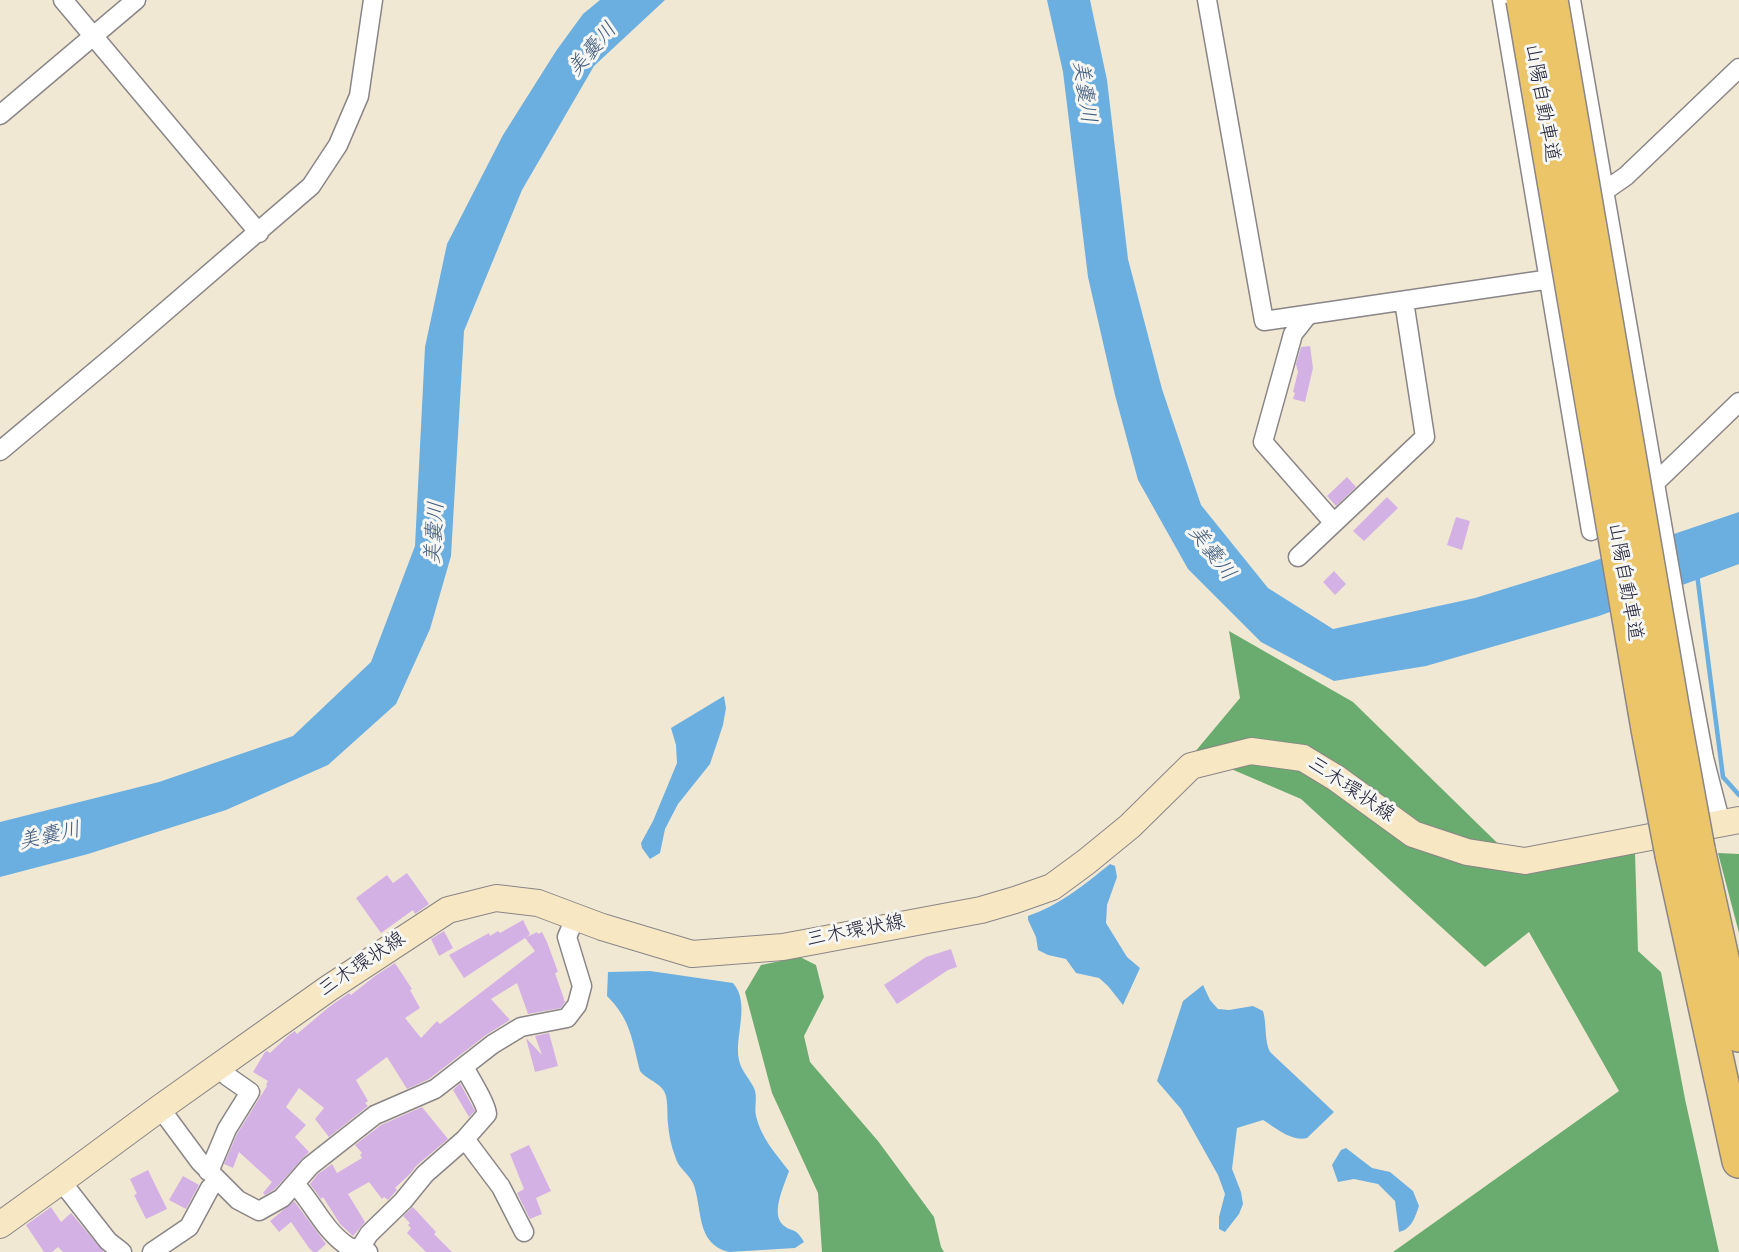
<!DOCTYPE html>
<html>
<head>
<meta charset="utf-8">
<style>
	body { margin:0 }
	canvas { display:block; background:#f1e8d3 }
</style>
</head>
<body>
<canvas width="1739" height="1252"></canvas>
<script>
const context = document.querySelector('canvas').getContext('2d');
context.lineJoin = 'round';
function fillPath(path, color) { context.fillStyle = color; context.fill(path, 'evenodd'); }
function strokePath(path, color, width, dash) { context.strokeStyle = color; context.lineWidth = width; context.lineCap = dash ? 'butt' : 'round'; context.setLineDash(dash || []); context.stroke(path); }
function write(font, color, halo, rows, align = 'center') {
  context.font = font + ' "Indie Flower","Klee One",sans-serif'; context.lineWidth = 6; context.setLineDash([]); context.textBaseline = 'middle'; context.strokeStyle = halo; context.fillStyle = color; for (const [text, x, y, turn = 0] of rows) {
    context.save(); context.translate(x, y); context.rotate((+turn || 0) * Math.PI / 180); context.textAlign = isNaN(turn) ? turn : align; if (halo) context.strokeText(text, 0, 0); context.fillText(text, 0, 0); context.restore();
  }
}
fillPath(new Path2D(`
	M 1229,631 L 1353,702 L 1528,873 L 1635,853 L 1638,951 L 1661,972 L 1685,1099 L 1719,1252 L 1393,1252 L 1619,1091 L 1529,932 L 1485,967 L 1301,799 L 1194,753 L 1240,698 Z
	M 1718,853 L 1739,854 L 1739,933 Z
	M 800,957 L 816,965 L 824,997 L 804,1036 L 810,1062 L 878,1141 L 934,1217 L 941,1247 L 944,1252 L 822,1252 L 818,1193 L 772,1093 L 745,992 L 761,965 Z`), '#6aac70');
fillPath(new Path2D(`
	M 600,0 L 665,0 L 594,66 L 522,190 L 464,331 L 451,556 L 430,629 L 396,704 L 328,765 L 226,810 L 88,854 L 0,877 L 0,822 L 159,782 L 293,736 L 371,662 L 415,546 L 425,347 L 447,244 L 503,135 L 556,51 L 583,14 Z
	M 1047,0 L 1090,0 L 1107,80 L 1128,259 L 1162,389 L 1201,505 L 1268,588 L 1333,629 L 1475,598 L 1585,564 L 1739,512 L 1739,564 L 1599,616 L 1426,666 L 1334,681 L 1261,642 L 1188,569 L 1138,480 L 1115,395 L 1088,277 L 1063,72 Z
	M 724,696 L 726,708 L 723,725 L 710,764 L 678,804 L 665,829 L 660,853 L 650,859 L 642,848 L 641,843 L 653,821 L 677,763 L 676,745 L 671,728 Z
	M 1110,864 L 1115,866 L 1117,877 L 1107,905 L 1106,923 L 1127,957 L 1140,968 L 1123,1005 L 1108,986 L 1099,978 L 1076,973 L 1066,959 L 1048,955 L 1038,950 L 1036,937 L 1028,920 L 1028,916 C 1060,905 1084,885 1110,864 Z
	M 650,971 L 733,983 C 751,1004 734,1036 739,1060 C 741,1071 750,1079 754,1088 C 758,1096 754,1107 756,1116 C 761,1138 776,1154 789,1171 C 785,1184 770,1213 783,1225 C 792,1233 795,1226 804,1242 L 795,1248 L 729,1252 C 695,1244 703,1208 693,1183 C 688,1173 678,1168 675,1156 C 671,1146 669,1135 668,1124 C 667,1115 668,1105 666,1096 C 663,1083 648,1081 640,1071 C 632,1040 631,1020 607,996 L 608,972 Z
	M 1203,985 L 1210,1000 L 1218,1009 L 1229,1010 L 1253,1006 L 1263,1011 C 1267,1024 1264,1041 1270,1052 L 1334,1112 L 1307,1138 C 1292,1142 1276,1128 1263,1120 L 1237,1128 L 1232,1169 L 1241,1192 L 1243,1204 L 1239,1214 L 1225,1232 L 1219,1229 L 1219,1217 L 1225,1194 L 1218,1175 L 1181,1109 L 1157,1081 L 1183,1001 Z
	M 1346,1148 L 1372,1168 L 1390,1172 L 1413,1191 L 1419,1206 C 1415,1217 1412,1229 1399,1232 L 1395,1201 L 1378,1184 L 1354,1179 L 1338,1182 L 1332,1165 L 1341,1150 Z`), '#6bafe1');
strokePath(new Path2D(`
	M 1697,574 L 1723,777 L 1739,795`), '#6bafe1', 4.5);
fillPath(new Path2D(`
	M 1310,346 L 1313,368 L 1305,402 L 1293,399 L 1295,393 L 1293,392 L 1298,372 L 1296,364 L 1301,347 Z
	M 1347,477 L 1356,487 L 1336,506 L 1327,496 Z
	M 1387,497 L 1398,508 L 1364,541 L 1353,531 Z
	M 1456,517 L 1470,521 L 1462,550 L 1447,545 Z
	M 1334,571 L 1346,584 L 1335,595 L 1323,582 Z
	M 407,873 L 429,904 L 415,914 L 413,910 L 381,933 L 356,898 L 387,875 L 393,883 Z
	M 523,920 L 530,934 L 527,937 L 537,932 L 538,934 L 542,932 L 547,942 L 558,972 L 555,973 L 565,1002 L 561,1008 L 528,1014 L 517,983 L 491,999 L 510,1020 L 486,1035 L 429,1079 L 407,1089 L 387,1057 L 356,1080 L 368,1101 L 365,1103 L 368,1106 L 329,1137 L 315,1119 L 324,1108 L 299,1088 L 286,1107 L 306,1125 L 295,1137 L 309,1152 L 302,1159 L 275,1189 L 265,1195 L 263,1193 L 272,1182 L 239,1152 L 233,1168 L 224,1164 L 237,1134 L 267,1086 L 266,1085 L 268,1081 L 253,1072 L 265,1052 L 267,1051 L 270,1053 L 289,1035 L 295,1031 L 297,1034 L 329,1007 L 349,993 L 351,995 L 375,976 L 395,963 L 412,989 L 410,990 L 420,1008 L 405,1018 L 421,1038 L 437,1021 L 440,1024 L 535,951 L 525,938 L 464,978 L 449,955 L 489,933 L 490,936 L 498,931 L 500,933 Z
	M 444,931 L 453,948 L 439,956 L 431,939 Z
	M 951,949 L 957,967 L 948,970 L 897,1004 L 884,985 L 926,957 Z
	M 549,1033 L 558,1066 L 535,1072 L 526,1038 L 542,1055 L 535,1036 Z
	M 460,1083 L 475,1111 L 469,1117 L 453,1090 Z
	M 422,1107 L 448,1139 L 416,1166 L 410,1174 L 395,1188 L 397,1190 L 388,1200 L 384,1197 L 382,1199 L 369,1182 L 348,1194 L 365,1222 L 353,1236 L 340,1224 L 323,1197 L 321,1199 L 310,1184 L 318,1174 L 332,1164 L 337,1173 L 362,1158 L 360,1155 L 362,1153 L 355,1145 L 381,1125 Z
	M 529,1145 L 551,1191 L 536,1198 L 542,1214 L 530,1219 L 517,1193 L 524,1189 L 510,1154 Z
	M 148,1170 L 167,1209 L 146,1219 L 134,1195 L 137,1194 L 130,1179 Z
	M 183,1176 L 199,1185 L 186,1209 L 169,1200 Z
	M 294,1201 L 326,1244 L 317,1252 L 313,1252 L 309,1248 L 291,1222 L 279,1232 L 270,1221 Z
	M 51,1207 L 61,1222 L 71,1213 L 104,1252 L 63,1252 L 58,1247 L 52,1252 L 44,1252 L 26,1225 Z
	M 413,1207 L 436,1232 L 434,1234 L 452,1252 L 426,1252 L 407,1233 L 411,1228 L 408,1225 L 410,1223 L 403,1216 Z`), '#d4b1e5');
const street = new Path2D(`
	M 63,0 L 259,233
	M 1207,0 L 1264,321 L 1578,275
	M 1502,0 L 1591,531
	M 1571,0 L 1678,616 L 1704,758 L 1721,824
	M 0,115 L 136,0
	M 1603,192 L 1626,176 L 1739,68
	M 1308,315 L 1293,334 L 1263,442 L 1334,523
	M 0,451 L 117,353 L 311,186 L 338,145 L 359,96 L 373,0
	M 1656,482 L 1739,402
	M 1298,557 L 1425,437 L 1404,301
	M 160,1108 L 200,1162 L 238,1200 L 259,1211 L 282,1198 L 310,1166 L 375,1115 L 435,1089 L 493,1044 L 521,1027 L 567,1018 L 577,1005 L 582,986 L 567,937 L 576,916
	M 465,1139 L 501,1187 L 524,1232
	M 208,1171 L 211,1167 L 227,1129 L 250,1092 L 227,1076 L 219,1066
	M 61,1181 L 108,1241 L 122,1252
	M 295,1184 C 313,1203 324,1230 346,1245 C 351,1249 362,1250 368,1252
	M 359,1250 L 369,1234 L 403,1201 L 425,1174 L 465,1139 L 487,1114 C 486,1103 470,1078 464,1067
	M 152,1252 L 189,1227 L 210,1188 L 218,1180`);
const secondary = new Path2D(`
	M 0,1225 L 61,1181 L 160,1108 L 329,988 L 448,910 L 496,898 L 538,903 L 602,927 L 692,954 L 783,947 L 981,910 L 1015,900 L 1052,887 L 1086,862 L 1130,826 L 1191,766 L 1251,751 L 1303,758 L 1336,778 L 1413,834 L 1467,852 L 1525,861 L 1739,820`);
const highway = new Path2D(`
	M 1698,849 L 1739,1035
	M 1672,855 L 1739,1161`);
strokePath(street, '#8a8587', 21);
strokePath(secondary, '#8a8587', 28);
strokePath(highway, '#8a8587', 36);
strokePath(street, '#fff', 18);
strokePath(secondary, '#f7e8c3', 26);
strokePath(highway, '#ecc569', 33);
const highwayBridge = new Path2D(`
	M 1523,0 L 1648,729 L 1672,855
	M 1551,0 L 1675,723 L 1698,849`);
strokePath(highwayBridge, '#8a8587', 36, []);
strokePath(highwayBridge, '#ecc569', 33);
write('20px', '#22223b', '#f6f6f2', [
	["山陽自動車道",1540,103,80],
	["山陽自動車道",1623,582,80],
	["三木環状線",1350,791,34],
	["三木環状線",856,933,-11],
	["三木環状線",363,966,-34]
]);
write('italic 21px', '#3f5a7d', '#f6f6f2', [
	["美嚢川",594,51,-49],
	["美嚢川",1082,92,82],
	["美嚢川",437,533,-86],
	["美嚢川",1210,554,53],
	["美嚢川",50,838,-12]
]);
</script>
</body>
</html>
